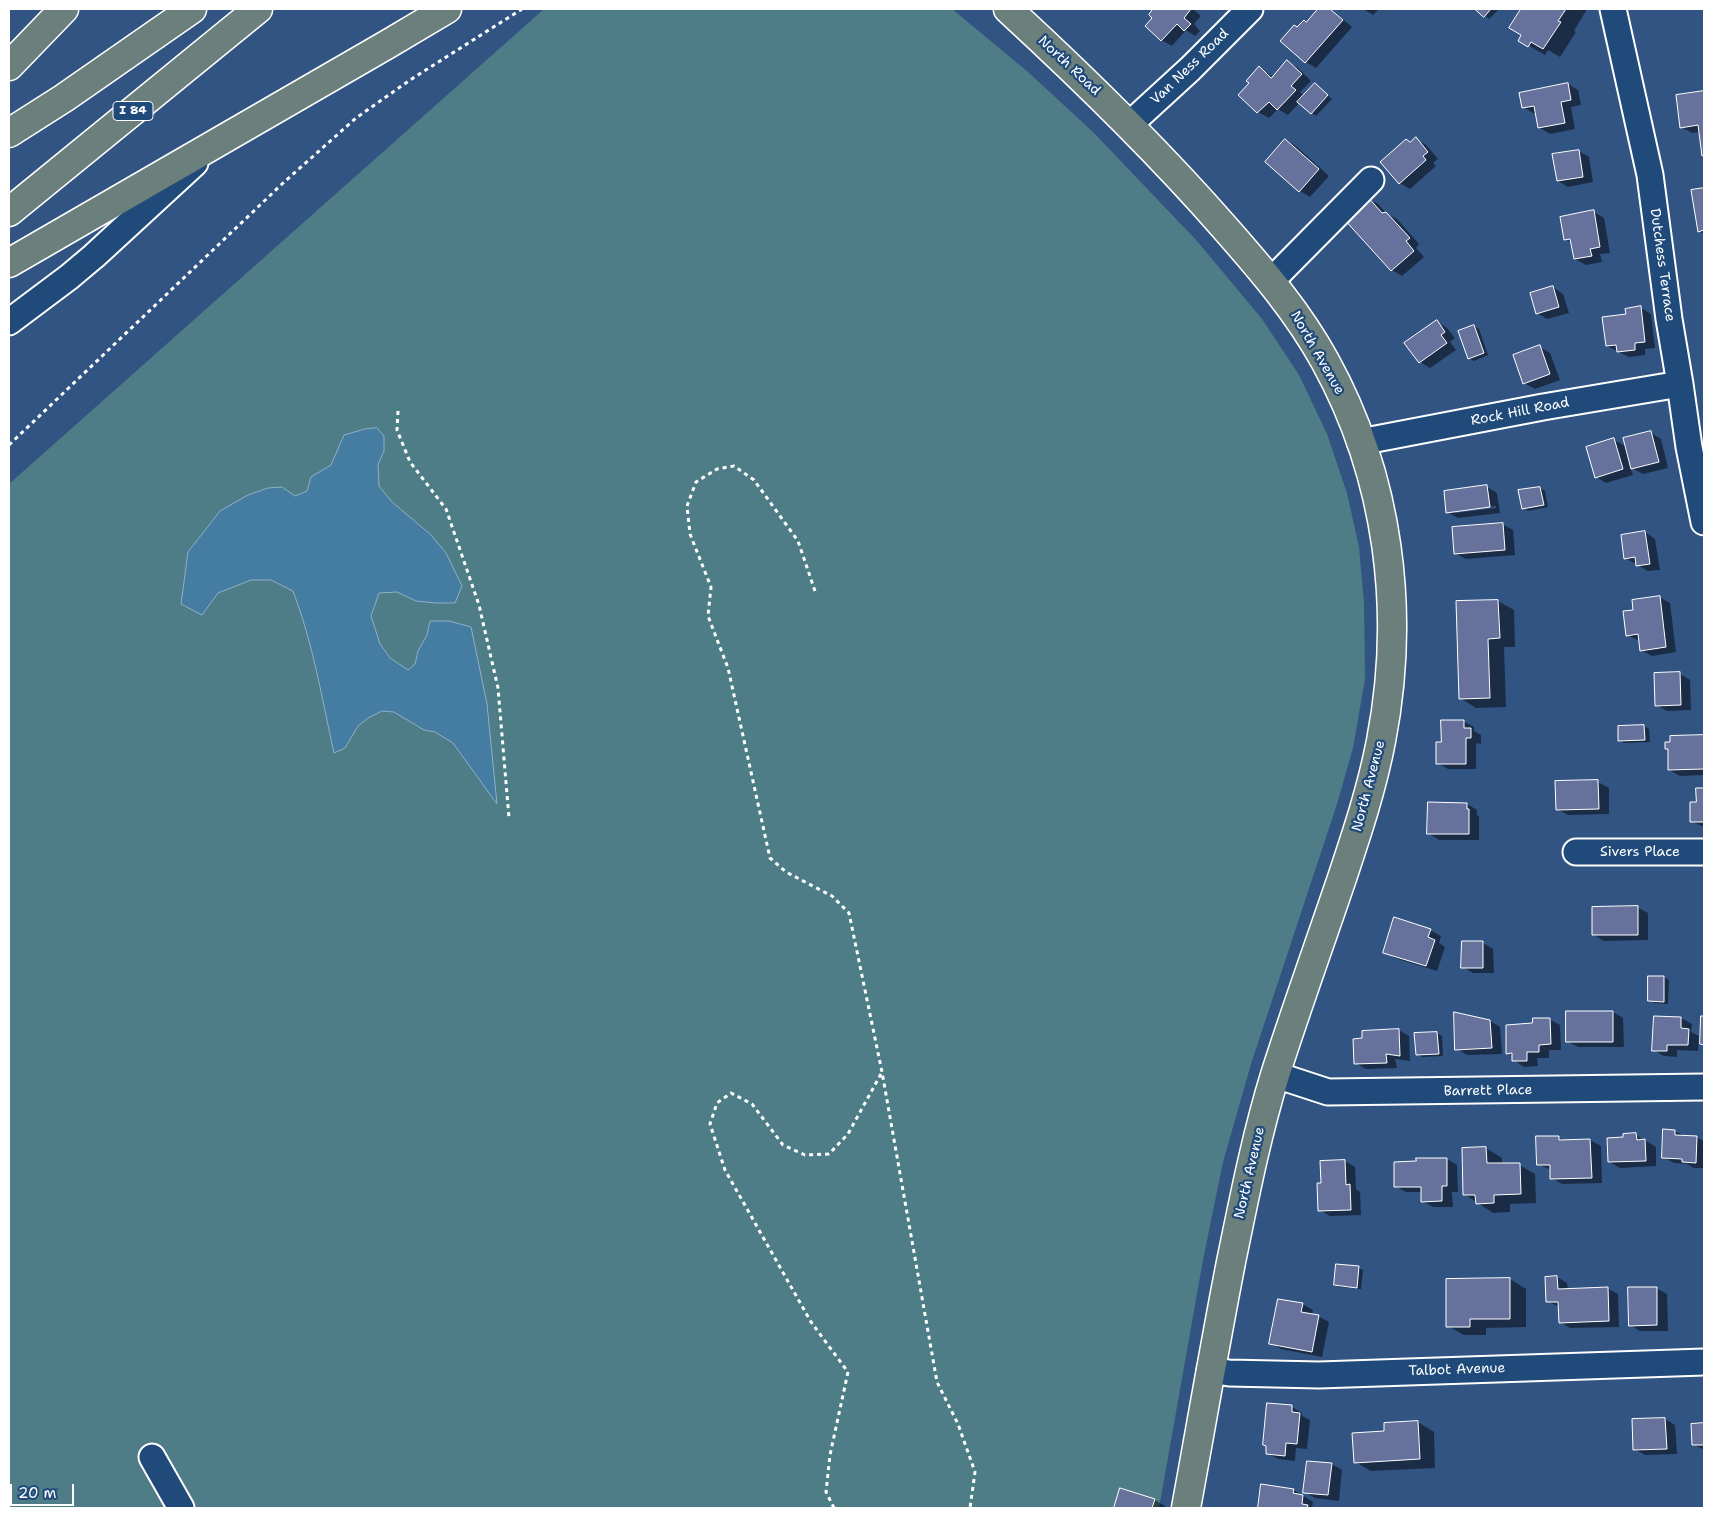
<!DOCTYPE html>
<html>
<head>
<meta charset="utf-8">
<style>
	body { margin:0 }
	#map { position:relative; width:1713px; height:1517px; overflow:hidden; background:#325483; font-family:"Shantell Sans",sans-serif }
	canvas { display:block }
	.frame { position:absolute; inset:0; border:10px solid #fff; pointer-events:none }
	.scale { position:absolute; left:10px; top:1484px; width:64px; height:22px; box-sizing:border-box; border:2px solid #fff; border-top:0; padding-left:6px; font-size:15px; line-height:18px; white-space:nowrap; color:#fff; -webkit-text-stroke:4px #1f4a7a; paint-order:stroke }
</style>
</head>
<body>
<div id="map">
<canvas width="1713" height="1517"></canvas>
<div class="frame"></div>
<div class="scale">20 m</div>
</div>
<script>
const context = document.querySelector('canvas').getContext('2d');
context.lineJoin = 'round';
function fillPath(path, color) { context.fillStyle = color; context.fill(path, 'evenodd'); }
function strokePath(path, color, width, dash) { context.strokeStyle = color; context.lineWidth = width; context.lineCap = dash ? 'butt' : 'round'; context.setLineDash(dash || []); context.stroke(path); }
function write(font, color, halo, rows, align = 'center') {
  context.font = font + ' "Shantell Sans",sans-serif'; context.lineWidth = 4.5; context.setLineDash([]); context.textBaseline = 'middle'; context.strokeStyle = halo; context.fillStyle = color; for (const [text, x, y, turn = 0] of rows) {
    context.save(); context.translate(x, y); context.rotate((+turn || 0) * Math.PI / 180); context.textAlign = isNaN(turn) ? turn : align; if (halo) context.strokeText(text, 0, 0); context.fillText(text, 0, 0); context.restore();
  }
}
fillPath(new Path2D(`
	M 544,9 L 952,9 L 1028,72 L 1093,132 L 1197,241 L 1262,319 L 1299,375 L 1327,434 L 1347,493 L 1359,547 L 1364,603 L 1365,679 L 1353,748 L 1337,804 L 1251,1064 L 1223,1162 L 1203,1260 L 1159,1508 L 9,1508 L 9,484 Z`), '#4e7d87');
const water = new Path2D(`
	M 377,428 L 384,436 L 384,451 L 378,464 L 379,486 L 392,502 L 430,534 L 446,553 L 462,586 L 455,603 L 436,603 L 416,601 L 397,592 L 379,593 L 371,616 L 380,644 L 390,658 L 408,670 L 415,664 L 418,651 L 427,635 L 430,621 L 449,621 L 471,627 L 487,704 L 497,804 L 453,743 L 435,732 L 424,730 L 394,712 L 382,711 L 368,718 L 358,726 L 345,748 L 334,753 C 322,699 313,643 293,591 L 271,580 L 251,580 L 218,593 L 202,615 L 181,604 L 188,552 L 220,511 L 248,495 L 268,488 L 282,487 L 295,496 L 307,491 L 311,477 L 331,465 L 344,435 L 365,429 Z`);
fillPath(water, '#457ca2');
strokePath(water, '#8fb0c7', 1);
fillPath(new Path2D(`
	M 1154,9 L 1193,9 L 1201,16 L 1194,24 L 1200,31 L 1195,36 L 1186,30 L 1172,46 L 1161,40 L 1154,18 Z
	M 1320,9 L 1331,9 L 1352,27 L 1316,68 L 1306,62 L 1298,28 L 1307,23 Z
	M 1363,9 L 1379,9 L 1373,15 Z
	M 1477,9 L 1499,9 L 1489,19 Z
	M 1522,9 L 1587,9 L 1574,31 L 1576,32 L 1560,57 L 1548,50 L 1545,55 L 1519,40 L 1522,35 L 1510,27 Z
	M 1288,62 L 1298,68 L 1311,81 L 1300,92 L 1304,96 L 1315,84 L 1332,99 L 1316,116 L 1300,102 L 1288,115 L 1278,109 L 1269,118 L 1258,112 L 1240,95 L 1250,83 L 1260,68 L 1273,77 Z
	M 1568,84 L 1578,90 L 1581,105 L 1571,107 L 1575,129 L 1550,134 L 1540,128 L 1537,113 L 1533,113 L 1523,107 Z
	M 1704,92 L 1704,156 L 1700,132 L 1692,133 L 1681,127 L 1677,96 Z
	M 1416,139 L 1426,145 L 1438,159 L 1433,163 L 1436,166 L 1410,189 L 1400,183 Z
	M 1286,140 L 1296,146 L 1329,176 L 1310,197 L 1300,191 Z
	M 1578,151 L 1589,157 L 1593,182 L 1568,187 L 1558,181 Z
	M 1704,189 L 1704,234 L 1699,231 L 1692,191 Z
	M 1367,198 L 1378,204 L 1386,213 L 1397,219 L 1419,244 L 1416,248 L 1424,257 L 1402,276 L 1392,270 Z
	M 1594,212 L 1604,218 L 1610,253 L 1600,254 L 1602,262 L 1586,265 L 1575,259 L 1572,243 L 1565,239 Z
	M 1553,287 L 1563,294 L 1569,313 L 1547,319 L 1537,313 Z
	M 1641,308 L 1651,314 L 1655,348 L 1645,349 L 1645,355 L 1629,357 L 1607,346 L 1627,315 Z
	M 1437,322 L 1447,328 L 1455,338 L 1450,342 L 1456,350 L 1430,368 L 1420,362 Z
	M 1474,326 L 1479,329 L 1488,355 L 1474,361 L 1469,358 Z
	M 1540,347 L 1550,353 L 1560,380 L 1535,389 L 1524,383 Z
	M 1651,433 L 1661,439 L 1668,468 L 1643,474 L 1630,467 L 1633,475 L 1606,483 L 1596,477 L 1614,440 L 1627,447 Z
	M 1487,487 L 1497,493 L 1500,513 L 1458,518 L 1447,512 ZM 1496,506 L 1496,508 L 1455,513 L 1455,510 Z
	M 1540,488 L 1545,491 L 1548,507 L 1528,511 L 1523,508 L 1520,491 Z
	M 1502,524 L 1513,530 L 1515,555 L 1466,559 L 1455,553 Z
	M 1645,532 L 1655,539 L 1660,570 L 1648,571 L 1625,558 Z
	M 1659,597 L 1670,603 L 1676,652 L 1652,656 L 1641,650 L 1640,641 L 1627,635 L 1634,611 Z
	M 1498,601 L 1514,610 L 1515,647 L 1504,647 L 1506,707 L 1476,708 L 1460,698 Z
	M 1680,674 L 1690,680 L 1691,710 L 1667,711 L 1656,705 Z
	M 1463,721 L 1474,727 L 1474,731 L 1481,735 L 1481,744 L 1476,743 L 1476,769 L 1448,769 L 1437,763 L 1443,743 Z
	M 1644,726 L 1649,729 L 1650,742 L 1624,743 L 1620,741 L 1619,727 Z
	M 1704,737 L 1704,775 L 1680,776 L 1669,770 L 1671,744 Z
	M 1598,782 L 1609,788 L 1609,814 L 1568,815 L 1557,809 Z
	M 1697,789 L 1704,789 L 1704,827 L 1691,821 L 1697,804 Z
	M 1467,804 L 1477,810 L 1477,815 L 1479,816 L 1479,840 L 1439,840 L 1429,834 Z
	M 1637,907 L 1648,913 L 1648,940 L 1604,941 L 1594,935 Z
	M 1430,930 L 1441,936 L 1439,943 L 1445,947 L 1437,971 L 1395,958 L 1384,952 Z
	M 1483,943 L 1493,949 L 1494,973 L 1473,973 L 1463,967 Z
	M 1664,977 L 1669,980 L 1668,1004 L 1654,1003 L 1649,1000 Z
	M 1613,1012 L 1623,1018 L 1624,1047 L 1578,1047 L 1567,1041 Z
	M 1655,1017 L 1681,1018 L 1692,1024 L 1691,1032 L 1699,1036 L 1698,1051 L 1677,1050 L 1677,1057 L 1664,1056 L 1654,1050 Z
	M 1549,1019 L 1560,1025 L 1561,1050 L 1549,1050 L 1549,1058 L 1537,1058 L 1538,1066 L 1524,1067 L 1514,1060 L 1513,1056 L 1508,1053 L 1533,1024 Z
	M 1490,1021 L 1500,1027 L 1502,1054 L 1467,1055 L 1457,1049 Z
	M 1399,1030 L 1409,1036 L 1410,1061 L 1395,1059 L 1397,1068 L 1366,1069 L 1355,1063 L 1364,1040 Z
	M 1437,1033 L 1442,1036 L 1443,1056 L 1422,1057 L 1417,1054 L 1416,1034 Z
	M 1675,1131 L 1684,1136 L 1696,1137 L 1704,1141 L 1704,1168 L 1694,1168 L 1687,1164 L 1674,1163 L 1663,1157 Z
	M 1636,1135 L 1656,1147 L 1656,1166 L 1620,1168 L 1609,1162 L 1625,1139 Z
	M 1558,1137 L 1565,1141 L 1590,1140 L 1601,1146 L 1602,1183 L 1562,1184 L 1552,1178 L 1551,1170 L 1538,1164 Z
	M 1486,1148 L 1502,1158 L 1502,1164 L 1519,1165 L 1535,1174 L 1536,1203 L 1510,1204 L 1510,1212 L 1493,1213 L 1464,1194 L 1463,1149 Z
	M 1447,1159 L 1457,1165 L 1458,1192 L 1452,1192 L 1453,1207 L 1433,1207 L 1422,1201 L 1422,1192 L 1406,1192 L 1395,1186 Z
	M 1345,1161 L 1355,1167 L 1356,1189 L 1360,1192 L 1361,1215 L 1330,1216 L 1320,1210 L 1322,1184 Z
	M 1359,1268 L 1363,1270 L 1361,1289 L 1340,1287 L 1335,1284 Z
	M 1557,1277 L 1567,1283 L 1568,1290 L 1607,1288 L 1618,1294 L 1619,1327 L 1570,1328 L 1560,1322 L 1559,1307 L 1547,1301 Z
	M 1510,1279 L 1526,1289 L 1526,1327 L 1486,1328 L 1486,1335 L 1464,1335 L 1448,1326 Z
	M 1656,1288 L 1667,1294 L 1668,1331 L 1640,1331 L 1630,1325 Z
	M 1302,1304 L 1313,1310 L 1312,1315 L 1318,1316 L 1329,1322 L 1322,1357 L 1281,1349 L 1271,1343 Z
	M 1268,1404 L 1292,1407 L 1302,1413 L 1302,1416 L 1310,1420 L 1307,1449 L 1296,1448 L 1295,1461 L 1278,1459 L 1267,1453 Z
	M 1665,1419 L 1675,1425 L 1677,1454 L 1645,1455 L 1634,1449 Z
	M 1418,1422 L 1434,1432 L 1435,1468 L 1371,1471 L 1355,1462 Z
	M 1692,1425 L 1704,1425 L 1704,1450 L 1693,1444 Z
	M 1332,1464 L 1342,1470 L 1339,1501 L 1315,1498 L 1305,1492 Z
	M 1263,1486 L 1294,1490 L 1313,1502 L 1312,1508 L 1259,1508 Z
	M 1121,1490 L 1155,1500 L 1165,1506 L 1164,1508 L 1115,1508 Z`), '#0007');
const building = new Path2D(`
	M 1153,9 L 1191,9 L 1184,18 L 1191,24 L 1184,31 L 1177,24 L 1161,41 L 1145,26 L 1152,18 L 1149,15 Z
	M 1318,9 L 1330,9 L 1343,20 L 1305,63 L 1280,41 L 1294,25 L 1297,27 L 1304,20 L 1306,22 Z
	M 1475,9 L 1491,9 L 1484,17 Z
	M 1521,9 L 1566,9 L 1558,21 L 1561,22 L 1543,49 L 1531,42 L 1528,47 L 1518,41 L 1521,35 L 1509,28 Z
	M 1287,60 L 1302,74 L 1291,86 L 1296,90 L 1277,110 L 1269,102 L 1257,113 L 1238,95 L 1249,83 L 1246,81 L 1259,66 L 1271,78 Z
	M 1315,83 L 1328,95 L 1311,114 L 1297,102 Z
	M 1568,83 L 1571,100 L 1561,102 L 1565,123 L 1538,128 L 1534,106 L 1522,108 L 1519,93 Z
	M 1704,91 L 1704,155 L 1702,156 L 1698,125 L 1680,128 L 1676,95 Z
	M 1416,137 L 1428,152 L 1423,156 L 1426,160 L 1399,184 L 1380,162 L 1406,139 L 1410,142 Z
	M 1285,139 L 1319,169 L 1299,192 L 1265,162 Z
	M 1579,150 L 1583,177 L 1557,181 L 1552,154 Z
	M 1704,188 L 1704,230 L 1698,232 L 1691,190 Z
	M 1367,196 L 1382,213 L 1386,212 L 1410,238 L 1406,241 L 1414,251 L 1391,271 L 1343,218 Z
	M 1594,210 L 1600,247 L 1590,249 L 1592,256 L 1574,259 L 1570,239 L 1564,240 L 1560,217 Z
	M 1553,286 L 1559,307 L 1536,314 L 1530,293 Z
	M 1641,306 L 1645,342 L 1635,343 L 1635,350 L 1617,352 L 1616,345 L 1606,346 L 1602,317 L 1626,314 L 1625,309 Z
	M 1437,320 L 1445,332 L 1441,335 L 1447,343 L 1419,363 L 1404,343 Z
	M 1474,325 L 1484,353 L 1468,359 L 1458,331 Z
	M 1540,345 L 1550,374 L 1523,384 L 1513,355 Z
	M 1651,431 L 1659,462 L 1631,469 L 1623,438 Z
	M 1614,438 L 1623,469 L 1595,478 L 1586,447 Z
	M 1487,485 L 1490,507 L 1446,513 L 1444,491 Z
	M 1540,487 L 1544,505 L 1522,509 L 1518,490 Z
	M 1503,523 L 1505,550 L 1454,554 L 1452,527 Z
	M 1645,531 L 1650,564 L 1636,566 L 1635,557 L 1624,559 L 1621,535 Z
	M 1660,596 L 1666,647 L 1640,651 L 1638,634 L 1626,636 L 1623,611 L 1633,610 L 1632,600 Z
	M 1498,600 L 1500,638 L 1488,639 L 1490,698 L 1459,699 L 1456,601 Z
	M 1680,672 L 1681,705 L 1655,706 L 1654,673 Z
	M 1441,720 L 1464,720 L 1464,728 L 1471,728 L 1471,738 L 1466,738 L 1466,764 L 1436,764 L 1436,742 L 1441,742 Z
	M 1644,725 L 1645,740 L 1618,741 L 1618,726 Z
	M 1704,735 L 1704,769 L 1668,770 L 1668,749 L 1665,749 L 1665,742 L 1670,742 L 1670,736 Z
	M 1598,780 L 1599,809 L 1556,810 L 1555,781 Z
	M 1696,788 L 1704,788 L 1704,822 L 1690,822 L 1690,802 L 1696,802 Z
	M 1428,802 L 1467,803 L 1467,809 L 1469,809 L 1469,834 L 1427,834 Z
	M 1638,906 L 1638,935 L 1592,935 L 1592,907 Z
	M 1394,917 L 1431,929 L 1428,937 L 1435,940 L 1426,966 L 1383,953 Z
	M 1462,941 L 1483,941 L 1483,968 L 1461,968 Z
	M 1648,976 L 1664,976 L 1664,1002 L 1648,1001 Z
	M 1566,1011 L 1613,1011 L 1613,1042 L 1566,1042 Z
	M 1454,1012 L 1490,1020 L 1492,1048 L 1455,1050 Z
	M 1654,1016 L 1681,1017 L 1681,1028 L 1689,1029 L 1688,1045 L 1667,1045 L 1667,1051 L 1652,1051 Z
	M 1701,1016 L 1704,1016 L 1704,1045 L 1700,1044 Z
	M 1533,1018 L 1550,1018 L 1551,1044 L 1539,1045 L 1539,1052 L 1527,1052 L 1527,1061 L 1512,1061 L 1512,1053 L 1506,1054 L 1506,1025 L 1532,1023 Z
	M 1399,1029 L 1400,1056 L 1386,1054 L 1387,1063 L 1354,1064 L 1353,1039 L 1362,1038 L 1362,1031 Z
	M 1437,1032 L 1439,1054 L 1416,1055 L 1414,1033 Z
	M 1663,1129 L 1675,1130 L 1675,1135 L 1697,1136 L 1696,1163 L 1682,1162 L 1682,1159 L 1662,1158 Z
	M 1636,1133 L 1637,1140 L 1645,1139 L 1646,1161 L 1608,1162 L 1607,1138 L 1623,1137 L 1623,1134 Z
	M 1536,1136 L 1559,1136 L 1559,1140 L 1590,1139 L 1592,1178 L 1550,1179 L 1550,1165 L 1537,1165 Z
	M 1486,1147 L 1487,1163 L 1520,1163 L 1521,1194 L 1494,1195 L 1494,1203 L 1476,1204 L 1475,1195 L 1463,1195 L 1462,1148 Z
	M 1416,1158 L 1447,1158 L 1447,1186 L 1442,1186 L 1442,1201 L 1421,1202 L 1421,1187 L 1394,1187 L 1394,1162 L 1416,1161 Z
	M 1345,1160 L 1346,1185 L 1350,1184 L 1351,1210 L 1318,1211 L 1317,1183 L 1321,1183 L 1320,1161 Z
	M 1336,1264 L 1359,1266 L 1357,1288 L 1334,1285 Z
	M 1557,1276 L 1558,1289 L 1608,1287 L 1609,1321 L 1559,1323 L 1558,1302 L 1546,1302 L 1545,1277 Z
	M 1510,1278 L 1510,1319 L 1470,1319 L 1470,1327 L 1446,1327 L 1446,1279 Z
	M 1628,1287 L 1657,1287 L 1657,1325 L 1629,1326 Z
	M 1278,1299 L 1303,1303 L 1301,1312 L 1319,1315 L 1312,1352 L 1269,1344 Z
	M 1267,1403 L 1292,1405 L 1292,1412 L 1300,1413 L 1297,1444 L 1286,1443 L 1285,1456 L 1266,1454 L 1266,1446 L 1263,1445 Z
	M 1665,1418 L 1667,1449 L 1633,1450 L 1632,1419 Z
	M 1418,1421 L 1420,1459 L 1354,1463 L 1352,1433 L 1384,1431 L 1384,1423 Z
	M 1704,1423 L 1704,1448 L 1704,1445 L 1692,1445 L 1691,1424 Z
	M 1307,1461 L 1332,1463 L 1328,1495 L 1303,1493 Z
	M 1261,1484 L 1294,1489 L 1293,1493 L 1303,1495 L 1302,1504 L 1308,1505 L 1307,1508 L 1258,1508 Z
	M 1120,1488 L 1155,1499 L 1152,1508 L 1114,1508 Z`);
fillPath(building, '#66729b');
strokePath(building, '#fff', 1);
const minor = new Path2D(`
	M 1613,9 L 1650,175 L 1669,319 L 1680,384 L 1689,447 L 1704,522
	M 1130,124 L 1190,69 L 1250,9
	M 1271,281 L 1371,180
	M 9,322 L 69,277 L 94,256 L 195,163
	M 1360,442 L 1543,407 L 1680,384
	M 1576,852 L 1704,852
	M 1276,1075 L 1328,1092 L 1704,1087
	M 1210,1370 L 1229,1373 L 1319,1375 L 1704,1362
	M 152,1457 L 181,1508`);
const major = new Path2D(`
	M 1008,9 C 1084,79 1157,150 1225,228 C 1262,270 1298,312 1325,361 C 1389,477 1406,612 1381,741 C 1372,788 1357,833 1342,878 C 1320,943 1296,1009 1275,1075 C 1256,1137 1244,1199 1231,1262 C 1215,1344 1201,1426 1186,1508`);
const highway = new Path2D(`
	M 9,66 L 64,9
	M 9,133 L 64,98 L 192,9
	M 9,212 L 258,9
	M 9,263 L 388,44 L 447,9`);
strokePath(minor, '#fff', 29);
strokePath(major, '#fff', 31);
strokePath(highway, '#fff', 31);
strokePath(new Path2D(`
	M 398,411 L 397,430 L 410,462 L 446,509 L 479,605 L 498,688 L 509,818
	M 9,445 L 282,184 L 356,118 L 410,80 L 522,9
	M 815,591 L 798,541 L 754,480 L 734,466 L 717,469 L 696,482 L 687,506 L 690,534 L 711,587 L 708,616 L 728,668 L 770,858 L 786,872 L 832,896 L 849,913 L 882,1072 L 937,1382 L 958,1424 L 975,1472 L 970,1508
	M 834,1508 L 826,1492 L 830,1455 L 848,1372 L 811,1322 L 725,1170 L 710,1124 L 717,1103 L 731,1093 L 752,1104 L 783,1145 L 805,1155 L 829,1154 L 848,1134 L 882,1072`), '#fff', 3, [4, 4]);
strokePath(minor, '#1f4a7a', 25);
strokePath(major, '#6b7f7c', 28);
strokePath(highway, '#6b7f7c', 28);
for (const [x, y, w] of [
	[133,111,40]
]) { const box = new Path2D(); box.roundRect(x - w / 2, y - 9.5, w, 19, 4); context.fillStyle = '#1f4a7a'; context.fill(box); strokePath(box, '#fff', 1); }
write('bold 12px', '#fff', null, [
	["I 84",133,111]
]);
write('14px', '#fff', '#1f4a7a', [
	["North Road",1069,66,43],
	["Van Ness Road",1190,67,-44],
	["Dutchess Terrace",1662,265,82],
	["North Avenue",1317,353,60],
	["Rock Hill Road",1520,412,-11],
	["North Avenue",1369,786,-75],
	["Sivers Place",1640,852],
	["Barrett Place",1488,1091,-1],
	["North Avenue",1250,1173,-77],
	["Talbot Avenue",1457,1370,-2]
]);
</script>
</body>
</html>
